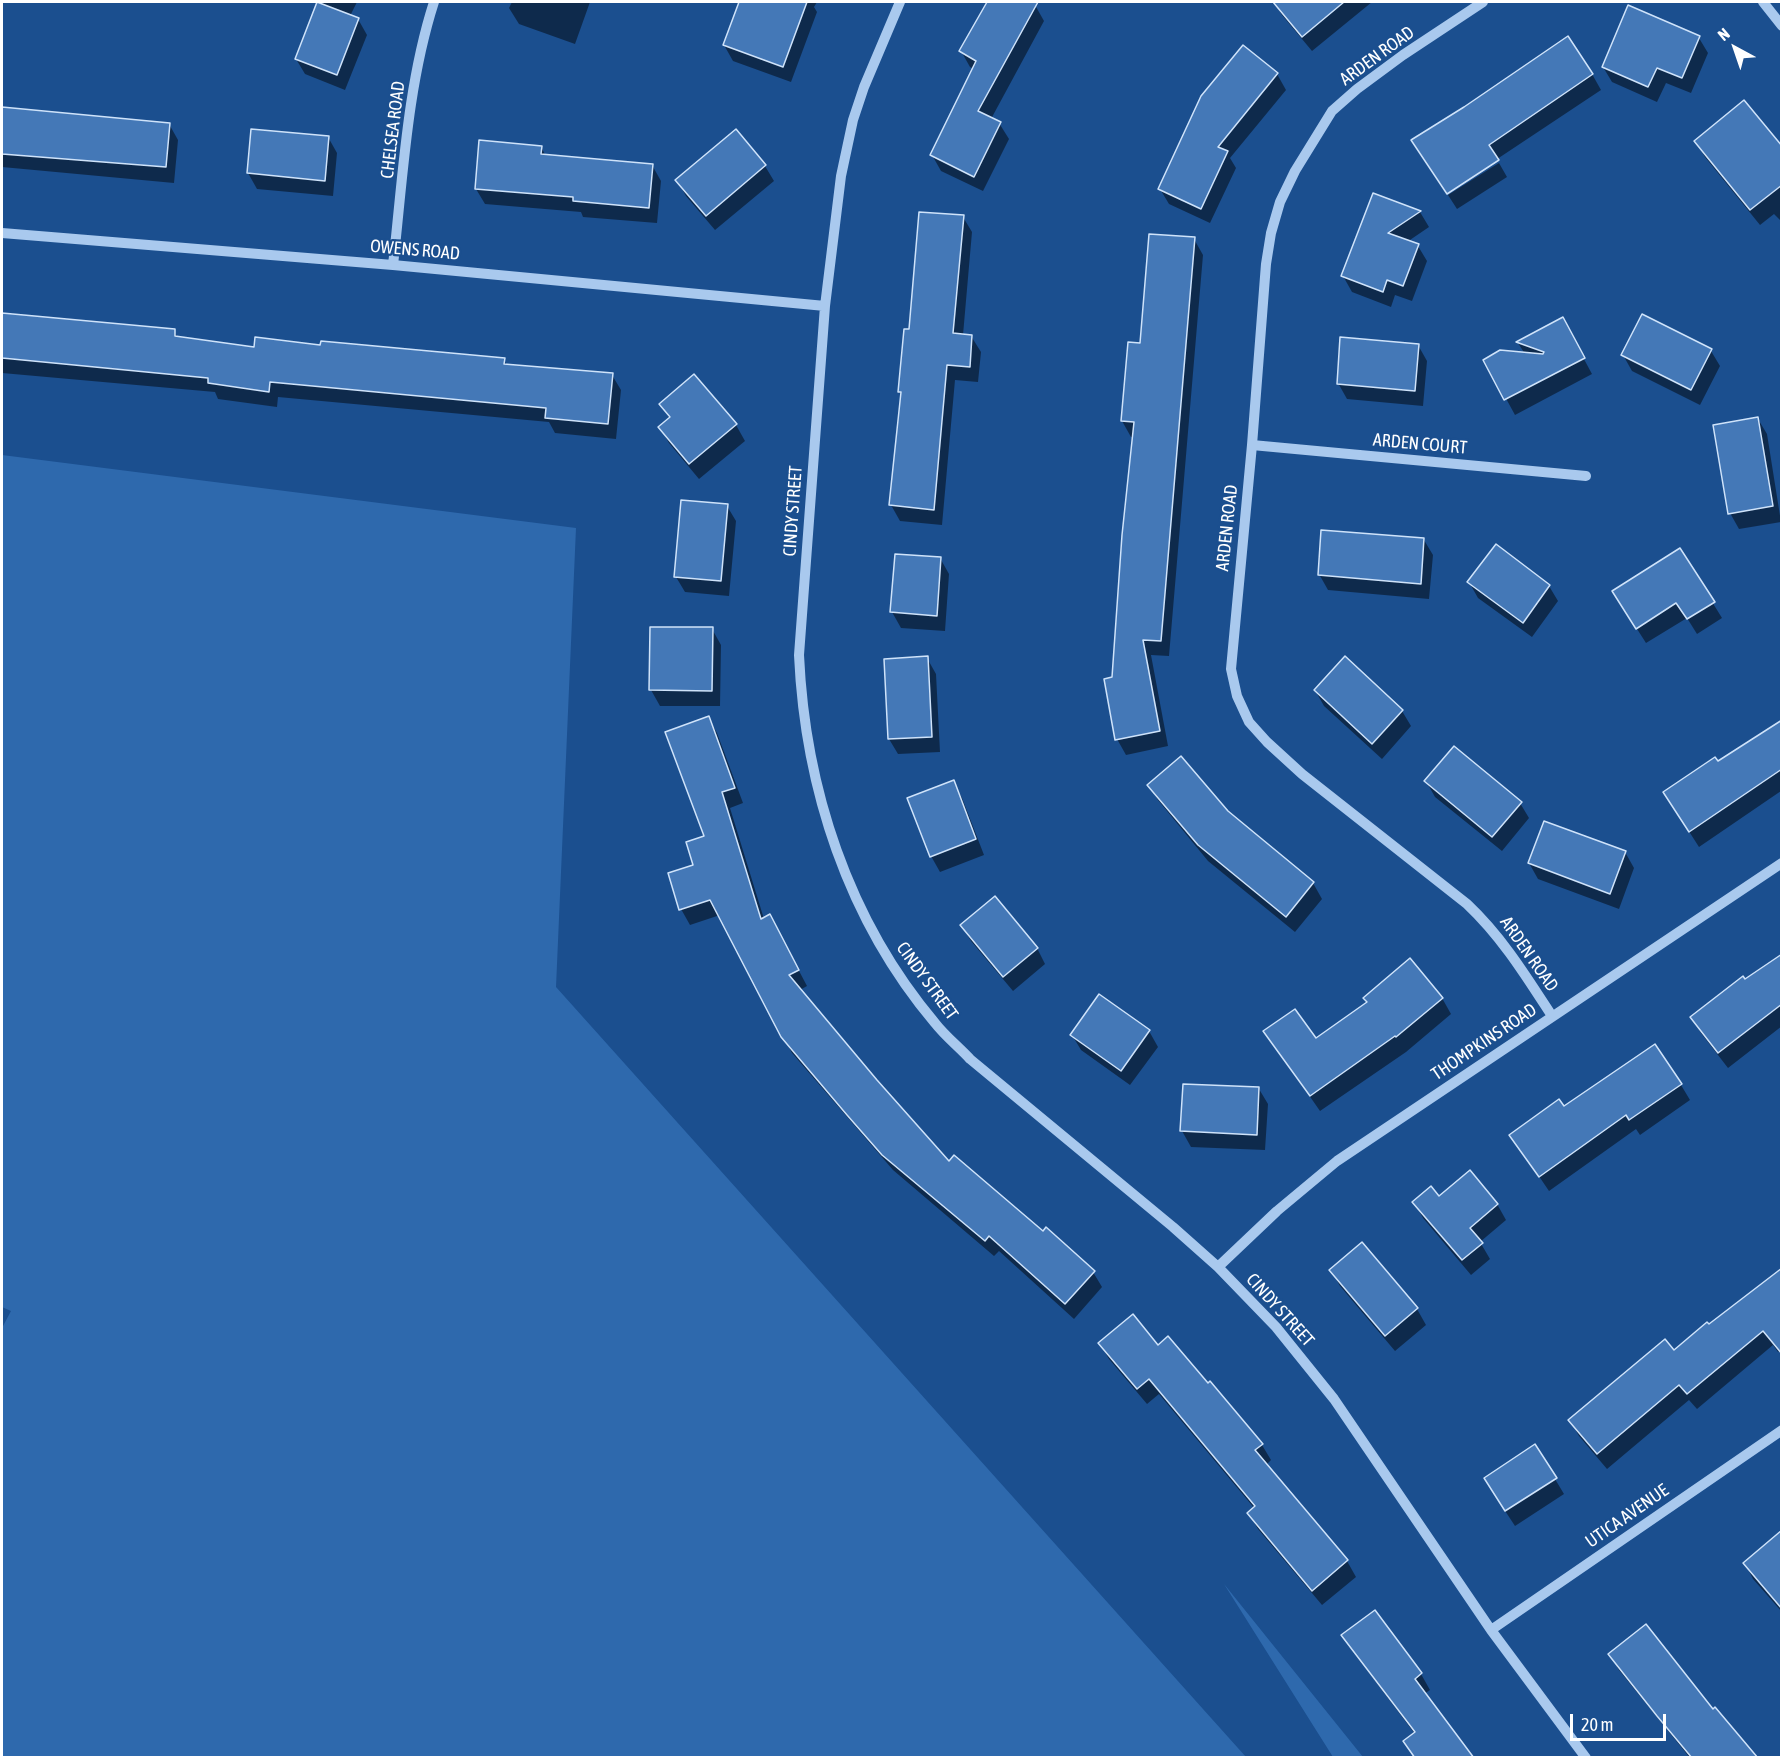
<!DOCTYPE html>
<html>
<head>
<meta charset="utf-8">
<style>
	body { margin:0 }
	#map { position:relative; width:1783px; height:1759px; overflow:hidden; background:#1b4f8f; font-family:"Asap Condensed",sans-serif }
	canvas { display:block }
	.frame { position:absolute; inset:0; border:3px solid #fff; pointer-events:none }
	.north { position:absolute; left:1705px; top:18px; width:60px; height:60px; -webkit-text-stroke:4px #1b4f8f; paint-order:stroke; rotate:320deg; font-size:16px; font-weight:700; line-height:24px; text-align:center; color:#fff }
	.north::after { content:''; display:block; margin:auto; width:21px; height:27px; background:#fff; clip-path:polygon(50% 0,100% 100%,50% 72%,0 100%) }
	.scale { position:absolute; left:1570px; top:1714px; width:96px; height:27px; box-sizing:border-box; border:3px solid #fff; border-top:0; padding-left:8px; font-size:18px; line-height:21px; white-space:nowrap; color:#fff; -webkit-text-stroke:4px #1b4f8f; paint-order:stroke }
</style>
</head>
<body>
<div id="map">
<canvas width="1783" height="1759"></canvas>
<div class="frame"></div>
<div class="north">N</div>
<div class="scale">20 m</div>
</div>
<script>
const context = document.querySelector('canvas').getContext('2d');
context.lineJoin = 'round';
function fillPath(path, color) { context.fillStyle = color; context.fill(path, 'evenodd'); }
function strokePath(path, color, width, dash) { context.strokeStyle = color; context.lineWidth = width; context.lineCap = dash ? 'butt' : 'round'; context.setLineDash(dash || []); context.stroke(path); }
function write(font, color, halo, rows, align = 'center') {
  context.font = font + ' "Asap Condensed",sans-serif'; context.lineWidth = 4.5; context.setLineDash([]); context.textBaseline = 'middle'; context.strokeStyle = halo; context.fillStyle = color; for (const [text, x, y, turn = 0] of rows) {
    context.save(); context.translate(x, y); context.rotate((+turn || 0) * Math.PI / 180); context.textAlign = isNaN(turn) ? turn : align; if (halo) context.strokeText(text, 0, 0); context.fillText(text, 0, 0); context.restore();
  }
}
fillPath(new Path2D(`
	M 2,455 L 576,528 L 556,987 L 1246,1757 L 2,1757 L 2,1328 L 11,1311 L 2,1307 Z
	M 1224,1584 L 1363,1757 L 1333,1757 Z`), '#2e69ad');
fillPath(new Path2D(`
	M 319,2 L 357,2 L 350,16 L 358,19 L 367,35 L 345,90 L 305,74 L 296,59 Z
	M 512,2 L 590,2 L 575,44 L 519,24 L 509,8 Z
	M 740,2 L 758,7 L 760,2 L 817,2 L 814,7 L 817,12 L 791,82 L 733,61 L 724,45 Z
	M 988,2 L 1028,2 L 1035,5 L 1044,21 L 991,119 L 999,123 L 1009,139 L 983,191 L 941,171 L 932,155 L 974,69 L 970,67 L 961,51 Z
	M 1274,2 L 1372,2 L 1312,51 L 1282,15 Z
	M 1699,38 L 1708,53 L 1691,93 L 1666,83 L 1657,102 L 1612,82 L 1603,67 Z
	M 1277,74 L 1286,90 L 1230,158 L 1236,168 L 1210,223 L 1169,204 L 1160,189 Z
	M 1592,74 L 1601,90 L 1446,193 L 1422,156 Z
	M 2,109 L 169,124 L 178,140 L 174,183 L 2,167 Z
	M 328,137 L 337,153 L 333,196 L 257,189 L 248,173 Z
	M 1696,142 L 1782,149 L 1782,222 L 1774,214 L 1760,225 L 1705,157 Z
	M 541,147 L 546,156 L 652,165 L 661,181 L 657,223 L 583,217 L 581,212 L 485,204 L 476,189 Z
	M 1499,163 L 1507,177 L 1457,209 L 1448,195 Z
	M 765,166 L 774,181 L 715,230 L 686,196 L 677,180 Z
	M 1373,195 L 1420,212 L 1429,227 L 1407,242 L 1418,246 L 1427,261 L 1412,301 L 1395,295 L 1391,307 L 1352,292 L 1343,276 Z
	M 963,217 L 972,232 L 963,335 L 971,336 L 981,352 L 978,382 L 955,380 L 942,525 L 900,521 L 891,505 L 902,396 L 899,392 Z
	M 1194,239 L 1203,255 L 1169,656 L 1151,655 L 1168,746 L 1126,755 L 1117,739 L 1114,678 L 1134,437 L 1131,437 L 1122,421 L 1141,345 Z
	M 2,316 L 174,331 L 178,338 L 255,348 L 322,347 L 504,360 L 507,366 L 612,375 L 621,390 L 616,439 L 555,433 L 549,422 L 278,397 L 277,407 L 218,399 L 215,392 L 2,373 Z
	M 1571,335 L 1592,374 L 1515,415 L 1485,360 L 1525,354 L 1518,343 Z
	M 1418,345 L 1427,361 L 1423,406 L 1347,399 L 1338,383 Z
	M 1711,351 L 1720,366 L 1700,405 L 1632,371 L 1623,355 Z
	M 694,376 L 736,425 L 745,441 L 699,479 L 669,443 L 660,427 L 670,419 L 661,404 Z
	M 1758,419 L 1767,434 L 1781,522 L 1739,529 L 1730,513 Z
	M 727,506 L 736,521 L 729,596 L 685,592 L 676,577 Z
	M 1424,540 L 1433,555 L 1429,599 L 1328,590 L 1319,574 Z
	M 1680,550 L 1722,618 L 1697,634 L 1687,618 L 1646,643 L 1623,607 Z
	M 940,558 L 949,574 L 945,631 L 901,628 L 892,612 Z
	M 1469,582 L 1549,586 L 1558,601 L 1532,637 L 1478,598 Z
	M 712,629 L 721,645 L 720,706 L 660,706 L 651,690 Z
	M 927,658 L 936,674 L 940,752 L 898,754 L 889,739 Z
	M 1315,690 L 1402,711 L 1411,726 L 1382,759 L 1324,706 Z
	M 708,717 L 717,733 L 743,803 L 730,808 L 764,919 L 778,931 L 807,986 L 800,990 L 876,1081 L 949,1163 L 1093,1272 L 1102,1287 L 1074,1319 L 999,1251 L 994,1256 L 893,1170 L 792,1053 L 720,915 L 690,925 L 681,909 L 706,837 Z
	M 1782,722 L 1781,791 L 1699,847 L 1674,808 L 1717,764 Z
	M 1426,781 L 1520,803 L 1529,818 L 1502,851 L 1435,797 Z
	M 953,782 L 962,798 L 984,855 L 940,872 L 931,856 Z
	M 1149,785 L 1227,812 L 1313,883 L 1322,899 L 1295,932 L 1208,861 L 1158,800 Z
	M 1625,852 L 1634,868 L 1619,909 L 1538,879 L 1529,863 Z
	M 962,926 L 1037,948 L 1045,964 L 1013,991 L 971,941 Z
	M 1782,956 L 1782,1026 L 1728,1068 L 1701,1033 L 1692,1017 Z
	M 1442,998 L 1451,1014 L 1406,1052 L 1320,1111 L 1265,1032 L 1315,1040 Z
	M 1149,1031 L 1158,1047 L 1130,1085 L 1081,1050 L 1072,1035 Z
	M 1681,1085 L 1690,1100 L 1640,1135 L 1636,1129 L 1549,1191 L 1511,1135 L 1564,1108 Z
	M 1259,1089 L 1268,1104 L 1265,1150 L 1191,1147 L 1182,1131 Z
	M 1439,1198 L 1497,1204 L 1506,1220 L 1480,1242 L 1490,1259 L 1471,1275 L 1423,1218 L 1414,1202 Z
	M 1362,1244 L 1417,1309 L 1426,1325 L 1395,1351 L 1340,1286 L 1331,1270 Z
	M 1782,1270 L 1782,1349 L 1778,1352 L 1773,1345 L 1697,1409 L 1689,1400 L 1607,1469 L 1579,1436 L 1570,1420 L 1674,1352 Z
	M 1100,1344 L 1158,1347 L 1262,1445 L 1271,1460 L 1266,1465 L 1347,1561 L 1356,1577 L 1322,1605 L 1258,1529 L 1249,1514 L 1255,1509 L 1159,1394 L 1147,1404 L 1109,1359 Z
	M 1555,1479 L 1564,1494 L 1515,1526 L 1494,1494 Z
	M 1782,1533 L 1782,1612 L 1753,1579 L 1745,1563 Z
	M 1375,1612 L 1421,1674 L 1430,1690 L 1424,1694 L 1472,1758 L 1414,1757 L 1405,1742 L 1415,1734 L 1352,1650 L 1343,1635 Z
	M 1610,1654 L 1756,1758 L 1690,1758 L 1619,1670 Z`), '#0007');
const building = new Path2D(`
	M 317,2 L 359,18 L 337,75 L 295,59 Z
	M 739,2 L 807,2 L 783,67 L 723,45 Z
	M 987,2 L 1038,2 L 978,111 L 1001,122 L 974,177 L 930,155 L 976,61 L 959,51 Z
	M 1273,2 L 1344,2 L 1302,37 Z
	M 1628,5 L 1700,36 L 1682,78 L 1657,68 L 1648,87 L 1602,67 Z
	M 1568,36 L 1593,74 L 1489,145 L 1499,160 L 1447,194 L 1411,140 L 1464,107 Z
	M 1243,45 L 1278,73 L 1218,147 L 1228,151 L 1201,209 L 1158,189 L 1201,96 Z
	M 1744,100 L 1782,146 L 1782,185 L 1750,210 L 1694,141 Z
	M 2,107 L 170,123 L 166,167 L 2,154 Z
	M 251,129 L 329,136 L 325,181 L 247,173 Z
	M 736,129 L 766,165 L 706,216 L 675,180 Z
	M 479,140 L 542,146 L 541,154 L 653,164 L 649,208 L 573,201 L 573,197 L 475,189 Z
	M 1373,193 L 1421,211 L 1388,233 L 1419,244 L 1403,286 L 1387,280 L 1383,292 L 1341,276 Z
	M 919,212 L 964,215 L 953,333 L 972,335 L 970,367 L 947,365 L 934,510 L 889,505 L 901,392 L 898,392 L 904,329 L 909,329 Z
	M 1149,234 L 1195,237 L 1161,641 L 1143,640 L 1160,731 L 1115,740 L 1104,679 L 1112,677 L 1122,535 L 1134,422 L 1121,421 L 1128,342 L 1140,343 Z
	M 2,313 L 175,329 L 175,336 L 254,347 L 255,337 L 320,345 L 321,341 L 505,358 L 504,364 L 613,373 L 608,424 L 545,418 L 546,408 L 270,382 L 269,392 L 208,383 L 208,378 L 2,358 Z
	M 1642,314 L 1712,349 L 1691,390 L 1621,355 Z
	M 1563,317 L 1585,358 L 1504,400 L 1483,360 L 1500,350 L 1543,354 L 1544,352 L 1516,342 Z
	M 1340,337 L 1419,344 L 1415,391 L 1337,384 Z
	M 694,374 L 737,424 L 689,464 L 658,427 L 670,417 L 659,404 Z
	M 1758,417 L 1773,506 L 1728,514 L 1713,425 Z
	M 681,500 L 728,504 L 721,581 L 674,577 Z
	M 1321,530 L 1424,538 L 1421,584 L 1318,575 Z
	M 1496,544 L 1550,585 L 1523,623 L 1467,582 Z
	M 1680,548 L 1715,602 L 1687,619 L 1676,603 L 1636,629 L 1612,591 Z
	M 895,554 L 941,557 L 937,616 L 890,612 Z
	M 650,627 L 713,627 L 712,691 L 649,690 Z
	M 928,656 L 932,737 L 888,739 L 884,659 Z
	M 1345,656 L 1403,710 L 1372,744 L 1314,690 Z
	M 709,716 L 735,788 L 722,792 L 761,919 L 770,914 L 799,970 L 789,975 L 877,1080 L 949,1161 L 954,1155 L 1043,1231 L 1046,1227 L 1095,1271 L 1065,1304 L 989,1236 L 985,1241 L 882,1155 L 847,1115 L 781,1037 L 710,900 L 679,910 L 668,873 L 693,865 L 686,842 L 704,836 L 665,732 Z
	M 1782,720 L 1782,769 L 1689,832 L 1663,792 L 1715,757 L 1718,761 Z
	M 1454,746 L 1522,802 L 1492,837 L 1424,781 Z
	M 1181,756 L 1228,811 L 1314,882 L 1286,917 L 1198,845 L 1147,785 Z
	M 954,780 L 976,839 L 930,857 L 907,798 Z
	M 1544,821 L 1626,851 L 1610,894 L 1528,863 Z
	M 995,896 L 1038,948 L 1003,977 L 960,925 Z
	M 1782,954 L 1782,1004 L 1718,1053 L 1690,1017 L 1743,976 L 1745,979 Z
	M 1410,958 L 1443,998 L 1396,1037 L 1395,1036 L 1310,1096 L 1263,1031 L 1295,1009 L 1316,1038 L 1367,1002 L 1363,998 Z
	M 1099,994 L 1150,1030 L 1121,1071 L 1070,1035 Z
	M 1655,1044 L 1682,1084 L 1629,1120 L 1626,1115 L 1539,1177 L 1509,1135 L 1559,1099 L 1564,1106 Z
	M 1183,1084 L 1259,1087 L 1257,1135 L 1180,1131 Z
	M 1470,1170 L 1498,1204 L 1470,1228 L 1483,1243 L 1462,1260 L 1412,1202 L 1431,1186 L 1439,1196 Z
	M 1362,1242 L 1418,1308 L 1385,1336 L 1329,1270 Z
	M 1782,1268 L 1782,1354 L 1763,1331 L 1687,1394 L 1679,1385 L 1597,1454 L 1568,1420 L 1665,1339 L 1674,1350 L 1707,1322 L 1709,1324 Z
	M 1133,1314 L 1158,1345 L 1168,1336 L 1208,1383 L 1210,1381 L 1263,1444 L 1255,1450 L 1348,1560 L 1312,1591 L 1247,1513 L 1255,1506 L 1149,1379 L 1137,1389 L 1098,1343 Z
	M 1535,1444 L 1557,1478 L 1505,1511 L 1484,1478 Z
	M 1782,1530 L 1782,1609 L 1743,1563 Z
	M 1375,1610 L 1422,1673 L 1415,1679 L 1474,1758 L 1415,1758 L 1403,1741 L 1415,1732 L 1341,1635 Z
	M 1646,1624 L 1713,1709 L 1715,1707 L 1758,1758 L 1692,1758 L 1657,1716 L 1608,1654 Z`);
fillPath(building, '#4478b7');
strokePath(building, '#cfe3fa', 1.5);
strokePath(new Path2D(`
	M 900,2 L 864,87 L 853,120 L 841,176 L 825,306 L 799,655 C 805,788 848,920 935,1023 C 945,1036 959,1047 970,1059 L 1173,1227 L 1218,1267 L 1276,1327 L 1334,1399 L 1491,1630 L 1586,1758
	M 1483,2 L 1403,55 L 1357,89 L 1332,111 L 1295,171 L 1280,202 L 1271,233 L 1266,264 L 1252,445 L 1231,669 L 1237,696 L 1249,722 L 1267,742 L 1302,774 L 1467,904 C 1502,937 1526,976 1552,1016
	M 1763,2 L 1782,26
	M 2,233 L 393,265 L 825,306
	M 393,265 C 403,177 407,86 434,2
	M 1252,445 L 1586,476
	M 1218,1267 L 1277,1211 L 1337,1161 L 1782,863
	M 1491,1630 L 1782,1430`), '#a9c9ee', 10);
write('18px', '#fff', '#1b4f8f', [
	["ARDEN ROAD",1377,56,-36],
	["CHELSEA ROAD",393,130,-83],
	["OWENS ROAD",415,250,5],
	["ARDEN COURT",1420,444,5],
	["CINDY STREET",793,511,-86],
	["ARDEN ROAD",1227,528,-84],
	["ARDEN ROAD",1529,954,55],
	["CINDY STREET",927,981,54],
	["THOMPKINS ROAD",1484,1042,-34],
	["CINDY STREET",1280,1310,48],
	["UTICA AVENUE",1627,1516,-35]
]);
</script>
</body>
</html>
